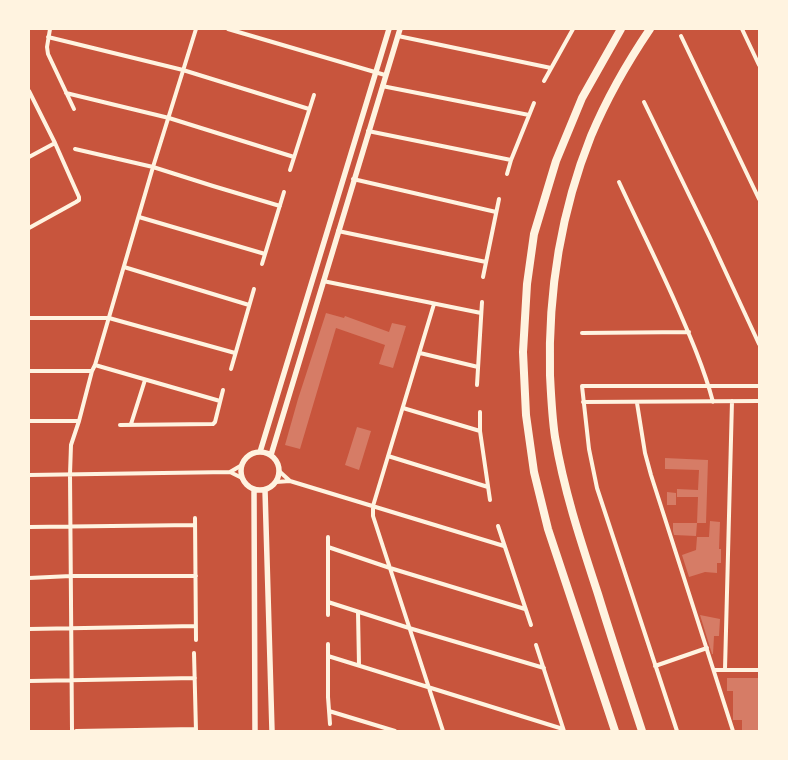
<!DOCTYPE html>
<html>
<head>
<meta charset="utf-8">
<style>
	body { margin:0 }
	#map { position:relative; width:788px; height:760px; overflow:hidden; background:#c8553d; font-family:Helvetica,sans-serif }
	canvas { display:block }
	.frame { position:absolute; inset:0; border:30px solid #fff3e0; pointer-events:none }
</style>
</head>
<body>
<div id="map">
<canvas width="788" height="760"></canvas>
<div class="frame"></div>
</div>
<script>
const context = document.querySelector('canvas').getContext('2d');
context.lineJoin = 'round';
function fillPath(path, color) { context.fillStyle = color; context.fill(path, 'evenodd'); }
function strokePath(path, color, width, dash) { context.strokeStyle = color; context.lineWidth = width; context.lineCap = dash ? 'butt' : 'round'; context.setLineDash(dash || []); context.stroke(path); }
fillPath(new Path2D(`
	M 326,313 L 344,318 L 345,316 L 389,332 L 392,323 L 406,326 L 393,368 L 379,364 L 385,345 L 336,328 L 300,449 L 285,445 L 298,399 Z
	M 357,427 L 371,431 L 359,470 L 345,465 Z
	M 665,458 L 708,460 L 706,523 L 697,523 L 698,497 L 677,497 L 677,489 L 698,490 L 699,470 L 665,469 Z
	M 667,492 L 676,493 L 676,505 L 667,505 Z
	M 710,521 L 720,522 L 719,549 L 721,549 L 721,563 L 717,563 L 717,573 L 705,572 L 689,577 L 682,555 L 696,550 L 697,537 L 709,537 Z
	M 673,523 L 697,523 L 696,536 L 674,535 L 673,531 Z
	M 700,615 L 720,619 L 719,636 L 714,636 L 713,654 L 712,654 Z
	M 727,678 L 759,678 L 759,731 L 742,731 L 742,720 L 733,720 L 733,691 L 727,691 Z`), '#d67c66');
strokePath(new Path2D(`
	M 50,29 L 47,47 L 48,54 L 74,109
	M 228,29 L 385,75
	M 742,29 L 759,65
	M 398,36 L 551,68
	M 681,36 L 759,199
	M 48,37 L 183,70 L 309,109
	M 544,81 L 573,29
	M 382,86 L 529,115
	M 29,91 L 55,143 L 79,197 L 79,200 L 76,202 L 29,228
	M 66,93 L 169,118 L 294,157
	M 644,102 L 710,238 L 759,344
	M 368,131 L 511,160
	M 75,149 L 153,167 L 213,186 L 280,206
	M 29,157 L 55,143
	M 290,170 L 314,95
	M 507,174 L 511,160 L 534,103
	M 353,179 L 496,212
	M 619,182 C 638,223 658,263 676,304 C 690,336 704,368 713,402
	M 139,217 L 265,254
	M 338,231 L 486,262
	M 262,264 L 284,192
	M 124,267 L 249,305
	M 483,277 L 499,199
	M 323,281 L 481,313
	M 434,304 L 373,506 L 373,516 L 443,731
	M 29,318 L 109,318 L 235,353
	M 582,333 L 689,332
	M 420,353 L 478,367
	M 95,365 L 220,401
	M 231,369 L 254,289
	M 29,371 L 92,371
	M 477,385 L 482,302
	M 583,402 L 759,401
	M 637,403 L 645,453 L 651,475 L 733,731
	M 403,408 L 480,431
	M 480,412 L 480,431 L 490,500
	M 29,421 L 79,421
	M 131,424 L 145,380
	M 120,425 L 213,424 L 215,422 L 223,390
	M 388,456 L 488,487
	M 279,471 L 290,481
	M 230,472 L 242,465
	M 29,475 L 230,472 L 242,478
	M 276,482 L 290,481 L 504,546
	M 195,518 L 196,640
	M 498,526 L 531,625
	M 29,527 L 195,525
	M 328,537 L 328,615
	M 328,547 L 390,568 L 525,609
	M 29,578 L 71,576 L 196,576
	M 328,602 L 409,628 L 544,668
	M 358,612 L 359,665
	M 29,629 L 196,626
	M 328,644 L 328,697 L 330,724
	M 536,645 L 564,731
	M 194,653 L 196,731
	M 328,656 L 563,729
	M 655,666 L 707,648
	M 725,669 L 732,401
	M 714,670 L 759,670
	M 29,681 L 195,678
	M 329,711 L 395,731
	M 72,731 L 70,474 L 71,445 L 79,421 L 92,371 L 95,365 L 153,167 L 196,29
	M 76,731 L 196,729
	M 677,731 L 597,488 L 589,449 L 582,386 L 759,386`), '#fff3e0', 4);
strokePath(new Path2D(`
	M241 471a19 19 0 1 1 38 0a19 19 0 1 1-38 0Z
	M 260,452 L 389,29
	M 271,455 L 400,29
	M 254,490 L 255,731
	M 265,490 L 272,731`), '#fff3e0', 5.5);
strokePath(new Path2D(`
	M 615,731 L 548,529 L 534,472 L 526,415 L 523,352 L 527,284 L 534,234 L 556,161 L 582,98 L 621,29
	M 642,731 C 627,685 612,640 598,594 C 581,542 564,491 555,437 C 552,417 551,395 550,375 C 548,294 561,211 591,136 C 607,98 627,63 650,29`), '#fff3e0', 8);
</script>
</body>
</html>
